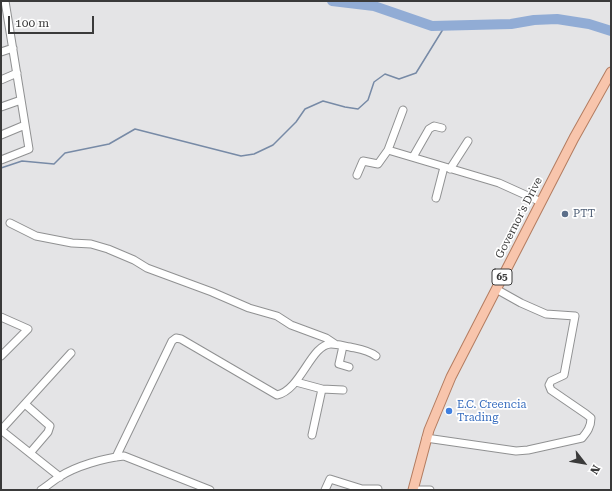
<!DOCTYPE html>
<html>
<head>
<meta charset="utf-8">
<style>
	body { margin:0 }
	#map { position:relative; width:612px; height:491px; overflow:hidden; background:#e4e4e6; font-family:"Roboto Serif",serif }
	canvas { display:block }
	.frame { position:absolute; inset:0; border:2px solid #3a3a3a; pointer-events:none }
	.north { position:absolute; left:564px; top:443px; width:40px; height:40px; -webkit-text-stroke:3px #fff; paint-order:stroke; rotate:121deg; font-size:11px; font-weight:700; line-height:16px; text-align:center; color:#3a3a3a }
	.north::after { content:''; display:block; margin:auto; width:14px; height:18px; background:#3a3a3a; clip-path:polygon(50% 0,100% 100%,50% 72%,0 100%) }
	.scale { position:absolute; left:8px; top:16px; width:86px; height:18px; box-sizing:border-box; border:2px solid #3a3a3a; border-top:0; padding-left:5px; font-size:12px; line-height:14px; white-space:nowrap; color:#3a3a3a; -webkit-text-stroke:3px #fff; paint-order:stroke }
</style>
</head>
<body>
<div id="map">
<canvas width="612" height="491"></canvas>
<div class="frame"></div>
<div class="north">N</div>
<div class="scale">100 m</div>
</div>
<script>
const context = document.querySelector('canvas').getContext('2d');
context.lineJoin = 'round';
function strokePath(path, color, width, dash) { context.strokeStyle = color; context.lineWidth = width; context.lineCap = dash ? 'butt' : 'round'; context.setLineDash(dash || []); context.stroke(path); }
function write(font, color, halo, rows, align = 'center') {
  context.font = font + ' "Roboto Serif",serif'; context.lineWidth = 3.5; context.setLineDash([]); context.textBaseline = 'middle'; context.strokeStyle = halo; context.fillStyle = color; for (const [text, x, y, turn = 0] of rows) {
    context.save(); context.translate(x, y); context.rotate((+turn || 0) * Math.PI / 180); context.textAlign = isNaN(turn) ? turn : align; if (halo) context.strokeText(text, 0, 0); context.fillText(text, 0, 0); context.restore();
  }
}
strokePath(new Path2D(`
	M 1,168 L 22,161 L 54,164 L 65,153 L 109,144 L 135,129 L 241,156 L 254,154 L 273,145 L 296,122 L 305,109 L 323,101 L 345,107 L 358,109 L 368,100 L 374,82 L 385,74 L 399,79 L 416,73 L 445,26`), '#778aa6', 1.5);
strokePath(new Path2D(`
	M 332,1 L 374,6 L 432,26 L 511,24 L 534,20 L 557,19 L 589,24 L 611,31`), '#91acd5', 10);
const minor = new Path2D(`
	M 1,52 L 13,48
	M 1,80 L 17,73
	M 1,107 L 21,100
	M 1,135 L 25,125
	M 388,150 L 403,110
	M 413,157 L 429,129 L 434,126 L 442,128
	M 1,160 L 29,149 L 5,1
	M 450,169 L 468,141
	M 357,175 L 363,161 L 378,164 L 388,150 L 499,183 L 541,202
	M 436,198 L 444,167
	M 10,223 L 36,236 L 72,243 L 91,244 L 108,249 L 134,260 L 147,268 L 212,292 L 249,308 L 277,316 L 291,325 L 326,338 L 335,344
	M 1,317 L 28,329 L 1,356
	M 343,346 L 339,364 L 349,367
	M 296,382 L 322,389 L 312,435
	M 322,389 L 343,390
	M 25,404 L 50,426 L 48,432 L 30,453
	M 1,430 L 71,353
	M 1,430 L 60,477
	M 426,438 L 516,451 L 528,450 L 582,438 C 587,432 591,427 591,418 L 586,414 L 551,390 L 549,385 L 551,381 L 564,375 L 575,316 L 546,314 L 521,303 L 496,289
	M 116,457 L 172,341 L 176,338 L 181,339 L 277,395 C 301,390 311,344 331,344 C 337,344 344,346 350,347 C 359,349 368,350 376,356
	M 41,490 C 47,486 53,481 59,477 C 76,466 104,458 124,456 L 210,490
	M 325,490 L 330,479 L 362,489 L 378,489
	M 413,490 L 430,490`);
const major = new Path2D(`
	M 413,490 L 429,430 L 451,377 L 574,138 L 611,72`);
strokePath(minor, '#909192', 9);
strokePath(major, '#b37c60', 11);
strokePath(minor, '#fff', 7);
strokePath(major, '#f8c5ac', 9);
for (const [x, y, r, color] of [
	[565,214,4,"#5c6f8a"],
	[449,411,4,"#3f7fe0"]
]) { const dot = new Path2D(); dot.arc(x, y, r, 0, 2 * Math.PI); context.fillStyle = color; context.fill(dot); strokePath(dot, '#fff', 1.5); }
for (const [x, y, w] of [
	[502,277,20]
]) { const box = new Path2D(); box.roundRect(x - w / 2, y - 8, w, 16, 3); context.fillStyle = '#fff'; context.fill(box); strokePath(box, '#3a3a3a', 1); }
write('bold 10px', '#3a3a3a', null, [
	["65",502,277]
]);
write('11px', '#4e5e75', '#fff', [
	["PTT",573,214]
], 'left');
write('11px', '#3a3a3a', '#fff', [
	["Governor's Drive",519,218,-63]
]);
write('11px', '#366cbe', '#fff', [
	["E.C. Creencia",457,405],
	["Trading",457,418]
], 'left');
</script>
</body>
</html>
